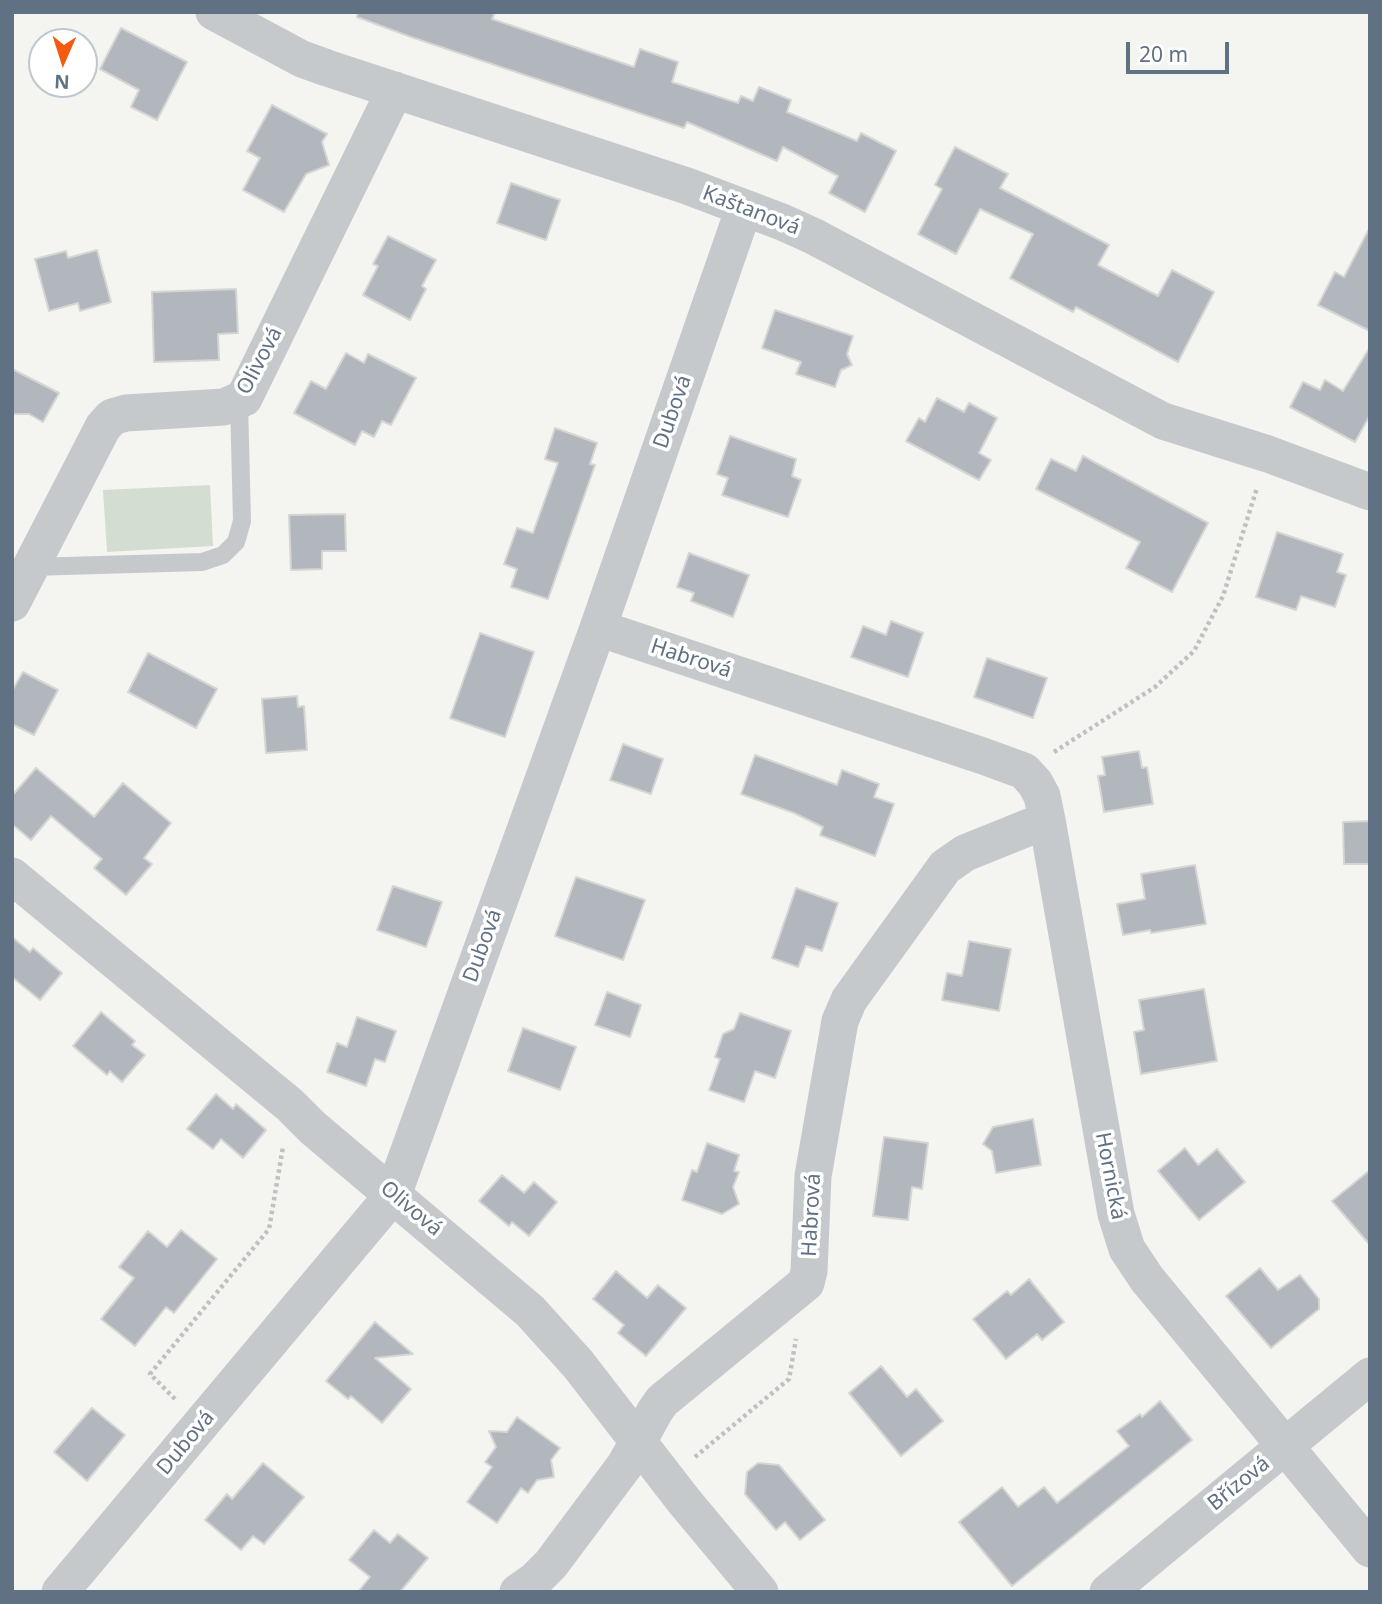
<!DOCTYPE html>
<html>
<head>
<meta charset="utf-8">
<style>
	body { margin:0 }
	#map { position:relative; width:1382px; height:1604px; overflow:hidden; background:#f4f5f0; font-family:"Noto Sans",sans-serif }
	canvas { display:block }
	.frame { position:absolute; inset:0; border:14px solid #607184; pointer-events:none }
	.north { position:absolute; left:28px; top:28px; width:70px; height:70px; box-sizing:border-box; background:#fff; border:2px solid #bfc6ce; border-radius:50%; rotate:183deg; font-size:19px; font-weight:700; line-height:28px; text-align:center; color:#607184 }
	.north::after { content:''; display:block; margin:auto; width:24px; height:32px; background:#f45a10; clip-path:polygon(50% 0,100% 100%,50% 72%,0 100%) }
	.scale { position:absolute; left:1126px; top:42px; width:103px; height:32px; box-sizing:border-box; border:4px solid #607184; border-top:0; padding-left:9px; font-size:21px; line-height:24px; white-space:nowrap; color:#607184; -webkit-text-stroke:5px #fff; paint-order:stroke }
</style>
</head>
<body>
<div id="map">
<canvas width="1382" height="1604"></canvas>
<div class="frame"></div>
<div class="north">N</div>
<div class="scale">20 m</div>
</div>
<script>
const ctx = document.querySelector('canvas').getContext('2d');
ctx.lineJoin = 'round';
function paint(path, color) {
  ctx.fillStyle = color;
  ctx.fill(path, 'evenodd');
}
function shape(rows) {
  const path = new Path2D();
  for (const r of rows) {
    path.moveTo(r[0], r[1]);
    for (let i = 2; i < r.length; i += 2) path.lineTo(r[i], r[i + 1]);
  }
  return path;
}
function trace(path, color, width, dash) {
  ctx.strokeStyle = color;
  ctx.lineWidth = width;
  ctx.lineCap = dash ? 'butt' : 'round';
  ctx.setLineDash(dash || []);
  ctx.stroke(path);
}
function drawText(font, color, halo, rows, align = 'center') {
  ctx.font = font + ' "Noto Sans",sans-serif';
  ctx.lineWidth = 7;
  ctx.setLineDash([]);
  ctx.textBaseline = 'middle';
  ctx.strokeStyle = halo;
  ctx.fillStyle = color;
  for (const [text, x, y, turn = 0] of rows) {
    ctx.save();
    ctx.translate(x, y);
    ctx.rotate((+turn || 0) * Math.PI / 180);
    ctx.textAlign = isNaN(turn) ? turn : align;
    if (halo) ctx.strokeText(text, 0, 0);
    ctx.fillText(text, 0, 0);
    ctx.restore();
  }
}
const green = shape([
	[210,485,213,546,107,552,103,490]
]);
const building = shape([
	[358,12,495,12,492,19,634,67,640,49,678,62,672,82,738,103,741,96,753,101,759,87,791,100,787,112,857,141,861,133,896,151,865,212,829,193,838,176,783,147,777,161,687,122,684,128,411,37,357,17,358,12],
	[121,28,187,62,157,120,131,107,139,90,100,69,121,28],
	[272,105,327,134,322,142,329,165,306,174,284,212,243,190,260,158,247,151,272,105],
	[955,147,1008,174,1000,188,1109,245,1098,265,1158,296,1172,270,1214,292,1178,362,1076,307,1073,312,1010,278,1033,234,980,209,956,254,918,234,942,189,935,185,955,147],
	[511,183,560,200,546,240,497,223,511,183],
	[1370,227,1370,331,1318,305,1335,272,1344,277,1370,227],
	[388,236,436,260,422,286,426,289,410,320,363,295,378,266,373,264,388,236],
	[97,250,111,302,80,311,78,303,49,311,35,259,66,251,68,258,97,250],
	[236,289,238,333,218,334,219,360,154,362,152,292,236,289],
	[775,310,853,336,847,354,852,365,841,370,835,387,796,374,801,362,762,348,775,310],
	[1370,347,1370,415,1355,442,1290,407,1303,382,1320,390,1325,380,1343,391,1370,347],
	[346,353,364,363,368,354,416,378,391,425,382,421,374,437,362,431,355,445,294,413,311,381,326,389,346,353],
	[12,369,59,393,43,422,29,414,12,414,12,369],
	[937,398,964,412,969,403,997,418,979,453,991,460,979,480,906,441,919,418,925,422,937,398],
	[555,428,597,443,590,464,595,465,548,599,511,587,517,569,504,564,517,528,533,533,558,463,545,459,555,428],
	[730,436,796,459,792,476,801,480,788,517,722,495,728,478,717,474,730,436],
	[1083,456,1208,523,1172,592,1126,568,1140,542,1036,489,1051,459,1076,471,1083,456],
	[345,514,346,551,322,551,322,569,291,570,289,515,345,514],
	[1277,532,1343,554,1337,572,1346,575,1335,607,1301,596,1296,610,1256,597,1277,532],
	[689,553,749,575,733,617,691,601,694,593,677,587,689,553],
	[891,621,923,633,908,677,851,657,863,626,886,635,891,621],
	[480,633,534,652,505,737,450,718,480,633],
	[148,653,217,689,196,728,128,692,148,653],
	[987,658,1047,678,1033,718,974,697,987,658],
	[23,672,58,690,34,735,12,724,12,691,23,672],
	[297,696,298,707,304,706,307,750,266,753,262,699,297,696],
	[623,744,663,759,651,794,610,780,623,744],
	[1139,751,1142,768,1147,767,1153,804,1104,812,1098,776,1105,775,1102,757,1139,751],
	[755,755,837,785,842,770,879,784,874,797,894,804,875,856,820,835,823,827,794,813,741,794,755,755],
	[36,768,94,817,123,783,171,823,144,858,152,864,126,895,94,868,102,859,51,816,31,840,12,824,12,796,36,768],
	[1370,821,1370,864,1344,864,1343,822,1370,821],
	[1195,865,1206,924,1151,933,1150,930,1123,935,1117,904,1145,899,1141,874,1195,865],
	[576,877,645,900,623,960,555,936,576,877],
	[393,886,442,902,426,947,377,930,393,886],
	[796,888,838,903,822,951,806,946,798,967,772,958,796,888],
	[12,937,30,952,33,948,62,973,40,1000,12,977,12,937],
	[969,941,1011,949,999,1011,942,1000,947,973,962,976,969,941],
	[1204,989,1217,1061,1141,1074,1134,1032,1144,1030,1139,1000,1204,989],
	[607,992,641,1005,630,1037,595,1025,607,992],
	[101,1012,135,1041,132,1045,145,1055,122,1082,110,1071,107,1075,73,1046,101,1012],
	[740,1013,791,1031,775,1078,755,1071,744,1102,709,1090,720,1059,715,1057,723,1034,734,1029,740,1013],
	[357,1017,396,1031,385,1062,375,1059,366,1086,327,1072,337,1043,347,1047,357,1017],
	[523,1028,576,1047,560,1090,508,1071,523,1028],
	[216,1094,233,1109,236,1104,266,1130,243,1158,221,1139,213,1149,187,1129,216,1094],
	[1033,1119,1041,1165,996,1173,992,1151,983,1144,993,1127,1033,1119],
	[884,1137,928,1143,922,1189,912,1187,908,1220,873,1216,884,1137],
	[707,1143,739,1155,734,1171,739,1172,733,1187,739,1204,722,1214,682,1200,692,1170,697,1172,707,1143],
	[1185,1148,1198,1165,1217,1149,1245,1182,1199,1220,1158,1171,1185,1148],
	[1370,1170,1370,1245,1332,1201,1370,1170],
	[502,1175,524,1193,534,1182,557,1202,529,1236,512,1222,509,1226,479,1201,502,1175],
	[181,1230,217,1259,174,1313,166,1307,135,1346,101,1319,134,1278,119,1267,148,1231,167,1247,181,1230],
	[1260,1268,1278,1290,1300,1275,1319,1299,1319,1309,1271,1348,1226,1296,1260,1268],
	[616,1271,647,1298,658,1285,686,1308,646,1356,618,1333,624,1325,593,1299,616,1271],
	[1029,1279,1064,1322,1042,1340,1037,1334,1006,1359,973,1319,1007,1291,1011,1295,1029,1279],
	[375,1322,413,1354,375,1358,411,1389,382,1423,351,1396,348,1399,326,1381,375,1322],
	[881,1366,907,1397,916,1389,943,1421,901,1456,849,1393,881,1366],
	[1160,1401,1192,1440,1012,1586,959,1522,1002,1487,1018,1507,1044,1487,1057,1503,1129,1446,1117,1431,1140,1414,1142,1417,1160,1401],
	[92,1408,125,1435,87,1481,54,1452,92,1408],
	[517,1417,560,1448,551,1460,554,1477,537,1480,528,1493,521,1488,497,1523,467,1502,492,1467,485,1462,496,1447,489,1431,507,1432,517,1417],
	[263,1463,304,1497,264,1544,253,1536,241,1550,205,1520,227,1494,232,1499,263,1463],
	[758,1463,779,1465,825,1520,800,1540,785,1522,776,1530,745,1494,747,1472,758,1463],
	[374,1530,390,1543,398,1534,428,1558,400,1592,358,1592,370,1577,349,1560,374,1530]
]);
const path = shape([
	[1054,752,1155,687,1194,651,1223,596,1257,488],
	[175,1399,150,1374,269,1229,283,1147],
	[695,1457,789,1379,796,1339]
]);
const lane = shape([
	[31,567,202,562,223,555,236,542,242,521,239,402]
]);
const street = shape([
	[214,12,302,59,327,68,687,186,782,222,813,236,1163,421,1268,454,1370,492],
	[12,603,103,427,112,417,126,413,224,407,244,398,395,90],
	[598,628,983,756,1024,771,1035,783,1042,796,1047,820,1116,1214,1127,1249,1147,1279,1370,1549],
	[12,876,290,1105,313,1128,530,1311,578,1364,684,1501,760,1592],
	[60,1592,393,1195,598,628,744,208],
	[518,1592,535,1580,551,1564,625,1465,655,1411,662,1401,806,1283,809,1271,813,1176,840,1021,849,1000,945,867,965,853,1047,820],
	[1108,1592,1370,1376]
]);
const streetNames = [
	["Kaštanová",751,211,21],
	["Olivová",260,361,-62],
	["Dubová",673,412,-71],
	["Habrová",691,659,18],
	["Dubová",483,946,-70],
	["Hornická",1110,1176,79],
	["Olivová",411,1209,40],
	["Habrová",812,1215,-87],
	["Dubová",186,1443,-50],
	["Břízová",1239,1484,-39]
];
paint(green, '#d4ddd1');
paint(building, '#b1b7bd');
trace(building, '#d5d6d3', 2);
trace(path, '#bec0c2', 4.5, [3.5, 3.5]);
trace(lane, '#c6c9cc', 18);
trace(street, '#c6c9cc', 37);
drawText('21px', '#607184', '#fff', streetNames);
</script>
</body>
</html>
